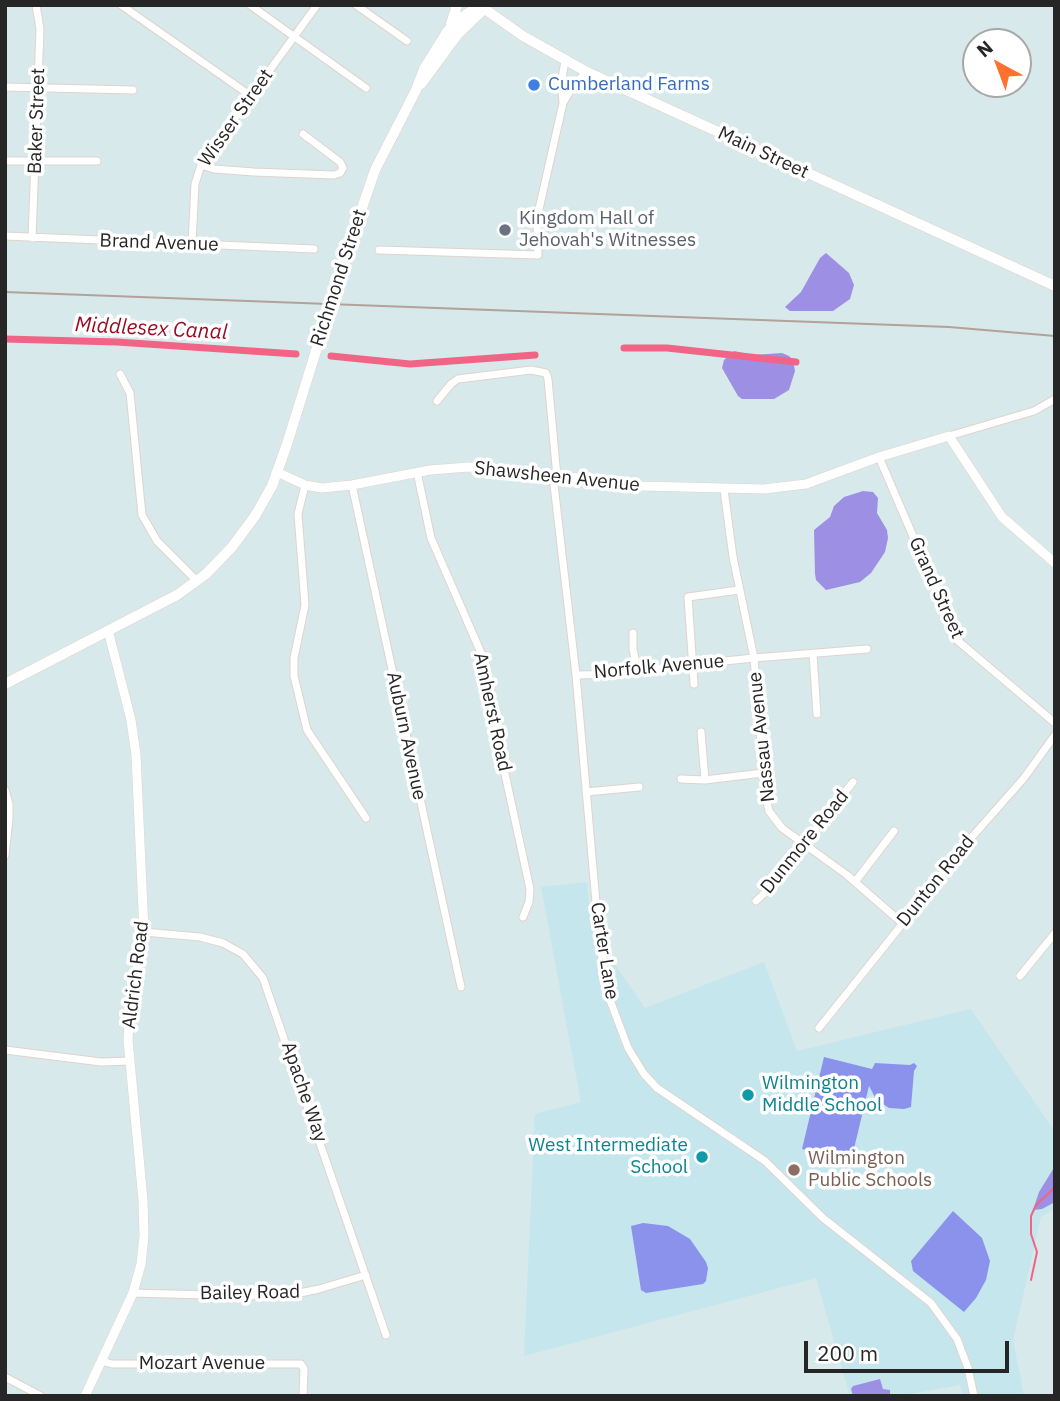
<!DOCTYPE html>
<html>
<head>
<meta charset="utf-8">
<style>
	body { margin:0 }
	#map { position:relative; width:1060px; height:1401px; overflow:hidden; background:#d7e9ea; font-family:"IBM Plex Sans",sans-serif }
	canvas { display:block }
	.frame { position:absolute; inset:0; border:7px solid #262626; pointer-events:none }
	.north { position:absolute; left:962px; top:28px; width:70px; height:70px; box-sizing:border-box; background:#fff; border:2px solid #a8a8a8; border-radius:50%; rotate:319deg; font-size:19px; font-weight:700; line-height:28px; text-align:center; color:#262626 }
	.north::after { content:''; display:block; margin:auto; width:24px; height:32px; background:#ff712f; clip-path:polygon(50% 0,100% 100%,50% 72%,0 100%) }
	.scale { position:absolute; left:804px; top:1341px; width:205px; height:32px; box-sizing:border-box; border:4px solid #262626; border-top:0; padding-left:9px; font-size:21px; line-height:24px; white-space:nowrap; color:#262626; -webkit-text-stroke:5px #fff; paint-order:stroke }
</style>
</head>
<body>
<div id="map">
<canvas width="1060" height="1401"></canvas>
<div class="frame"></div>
<div class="north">N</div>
<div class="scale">200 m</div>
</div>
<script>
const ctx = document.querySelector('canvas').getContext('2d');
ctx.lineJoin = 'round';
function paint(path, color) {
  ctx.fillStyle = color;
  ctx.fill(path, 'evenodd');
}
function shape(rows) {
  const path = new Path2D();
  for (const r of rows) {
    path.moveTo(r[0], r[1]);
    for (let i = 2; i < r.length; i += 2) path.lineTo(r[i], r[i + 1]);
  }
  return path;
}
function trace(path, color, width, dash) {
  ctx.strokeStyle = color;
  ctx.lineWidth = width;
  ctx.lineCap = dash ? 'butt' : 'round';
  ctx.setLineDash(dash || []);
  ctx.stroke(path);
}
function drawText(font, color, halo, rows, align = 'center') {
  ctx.font = font + ' "IBM Plex Sans",sans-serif';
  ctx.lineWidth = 7;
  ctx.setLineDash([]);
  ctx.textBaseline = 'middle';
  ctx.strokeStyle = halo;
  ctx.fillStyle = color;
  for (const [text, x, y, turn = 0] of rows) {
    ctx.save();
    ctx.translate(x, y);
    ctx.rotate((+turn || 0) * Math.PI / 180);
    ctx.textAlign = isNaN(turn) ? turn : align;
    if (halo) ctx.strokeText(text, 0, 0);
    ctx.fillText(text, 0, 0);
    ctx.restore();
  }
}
const education = shape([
	[587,882,590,913,602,913,606,952,645,1008,764,962,797,1051,971,1009,1055,1132,1055,1209,1041,1217,1013,1340,1024,1396,963,1396,960,1385,904,1395,903,1393,888,1396,850,1396,816,1278,524,1356,535,1114,581,1102,541,887]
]);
const green = shape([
	[826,253,849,273,854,285,850,299,833,311,790,311,785,307,801,292,820,258],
	[734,351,753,355,782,353,789,356,793,360,795,371,789,390,774,399,742,399,738,396,722,368,724,360],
	[863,491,873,492,878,498,877,513,887,530,888,538,885,552,871,573,860,582,826,590,816,580,815,574,814,530,830,517,834,506,844,497],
	[1055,1166,1055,1202,1042,1209,1033,1210,1039,1192],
	[880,1379,883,1389,890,1390,890,1394,853,1396,851,1389,853,1386]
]);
const pitch = shape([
	[824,1057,872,1069,875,1063,910,1065,914,1063,917,1066,914,1071,911,1107,904,1109,889,1108,876,1099,869,1086,851,1161,802,1149],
	[953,1211,982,1238,990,1261,986,1280,976,1298,964,1312,913,1271,911,1261],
	[643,1223,668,1226,690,1239,706,1262,708,1268,706,1281,703,1284,646,1293,641,1290,631,1226]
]);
const stream = shape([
	[1031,1280,1037,1252,1031,1234,1031,1216,1036,1205,1053,1189,1055,1183]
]);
const canal = shape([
	[5,339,117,342,296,354],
	[624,348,667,348,796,362],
	[331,356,410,364,535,355]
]);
const minor = shape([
	[121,5,251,96],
	[250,5,366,88],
	[356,5,407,41],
	[5,87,133,90],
	[563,102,561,83,565,61],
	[5,161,97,161],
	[201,165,214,169,254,172,334,175,340,173,343,168,340,162,303,134],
	[5,236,314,249],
	[32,238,40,29,36,5],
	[192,244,195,184,201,165,317,5],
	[379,250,538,255,537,218,563,103,574,84,587,72],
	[120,374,130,393,142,515,157,541,197,581],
	[437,401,451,384,458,379,531,370,546,373,548,379,557,477],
	[949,436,1034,411,1055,399],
	[879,457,958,641,1055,723],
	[417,472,431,538,485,662,505,774,530,889,529,902,523,917],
	[553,476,576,675,600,948,610,1000,628,1048,644,1074,657,1088,765,1161,823,1218,931,1303,957,1339,968,1368,974,1396],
	[305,485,298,514,305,605,294,658,294,676,307,730,366,818],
	[352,485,461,987],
	[724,490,733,557,754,658,765,794,769,811,782,828,847,875,902,923],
	[633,633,633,649,638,673],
	[813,654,817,714],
	[576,675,631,674,666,667,754,658,867,649],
	[694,684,688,597,739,590],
	[701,732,705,780],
	[681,779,705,780,763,773],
	[5,790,9,804,9,819,5,855],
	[586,792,639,787],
	[855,882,894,831],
	[756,901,768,890,853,782],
	[144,932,200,937,223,943,243,954,263,978,386,1335],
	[1020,976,1055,933],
	[819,1028,972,837,1024,778,1055,735],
	[5,1050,101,1062,130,1061],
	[133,1293,244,1296,295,1294,319,1289,366,1275],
	[102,1361,112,1364,301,1364,304,1369,303,1396],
	[5,1377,41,1396]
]);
const tertiary = shape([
	[277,472,305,485,322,488,352,485,430,470,468,467,505,469,642,486,764,489,806,484,879,457,949,436,1002,517,1055,563],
	[85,1396,133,1293,141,1264,144,1236,143,1200,128,1040,130,1006,144,932,136,755,131,720,108,630]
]);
const secondary = shape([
	[479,5,523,36,587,72,1055,286],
	[451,24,457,5],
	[421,84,457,35,483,10],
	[333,293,375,170,416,90,424,69,447,32,458,20,473,10,484,9],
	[5,684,177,595,206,574,232,547,255,516,272,486,287,444,325,322]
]);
const rail = shape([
	[5,292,949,327,1055,336]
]);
const secondaryBridge = shape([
	[325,322,333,293]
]);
const markers = [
	[534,85,7,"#3f7fe0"],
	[505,230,7,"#6b7280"],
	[748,1095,7,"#0f9aa8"],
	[702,1157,7,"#0f9aa8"],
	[794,1170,7,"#8d6e63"]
];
const shopNames = [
	["Cumberland Farms",548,85]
];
const streetNames = [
	["Wisser Street",236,118,-55],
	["Baker Street",37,121,-88],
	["Main Street",763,153,25],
	["Brand Avenue",159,243,2],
	["Richmond Street",339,278,-72],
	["Shawsheen Avenue",557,477,6],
	["Grand Street",936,588,66],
	["Norfolk Avenue",659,667,-5],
	["Amherst Road",492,712,78],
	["Auburn Avenue",406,736,78],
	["Nassau Avenue",762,737,-96],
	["Dunmore Road",805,842,-51],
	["Dunton Road",936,881,-51],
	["Carter Lane",604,951,81],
	["Aldrich Road",136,975,-83],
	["Apache Way",304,1092,71],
	["Bailey Road",250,1293,-1],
	["Mozart Avenue",202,1364]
];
const worshipNames = [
	["Kingdom Hall of",519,219],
	["Jehovah's Witnesses",519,241]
];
const cultureNames = [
	["Wilmington",762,1084],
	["Middle School",762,1106],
	["West Intermediate",688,1146,"right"],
	["School",688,1168,"right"]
];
const educationNames = [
	["Wilmington",808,1159],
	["Public Schools",808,1181]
];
const waterNames = [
	["Middlesex Canal",151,329,3]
];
paint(education, '#c5e6ed');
paint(green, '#9d90e4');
paint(pitch, '#8b92ec');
trace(stream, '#f26485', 2);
trace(canal, '#f26485', 7);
trace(minor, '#e1d3cc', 9);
trace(tertiary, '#e1d3cc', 10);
trace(secondary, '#e1d3cc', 11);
trace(minor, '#fff', 7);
trace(tertiary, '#fff', 9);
trace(secondary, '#fff', 10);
trace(rail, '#b2a29a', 2);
trace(secondaryBridge, '#e1d3cc', 11, []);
trace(secondaryBridge, '#fff', 10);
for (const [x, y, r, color] of markers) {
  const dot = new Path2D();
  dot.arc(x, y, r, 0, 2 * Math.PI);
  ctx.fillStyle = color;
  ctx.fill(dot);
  trace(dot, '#fff', 2.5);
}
drawText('19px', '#366cbe', '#fff', shopNames, 'left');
drawText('19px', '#262626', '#fff', streetNames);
drawText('19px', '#5b616d', '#fff', worshipNames, 'left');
drawText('19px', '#0d838f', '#fff', cultureNames, 'left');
drawText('19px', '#785e54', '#fff', educationNames, 'left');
drawText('italic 21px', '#99081e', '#fff', waterNames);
</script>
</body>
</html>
